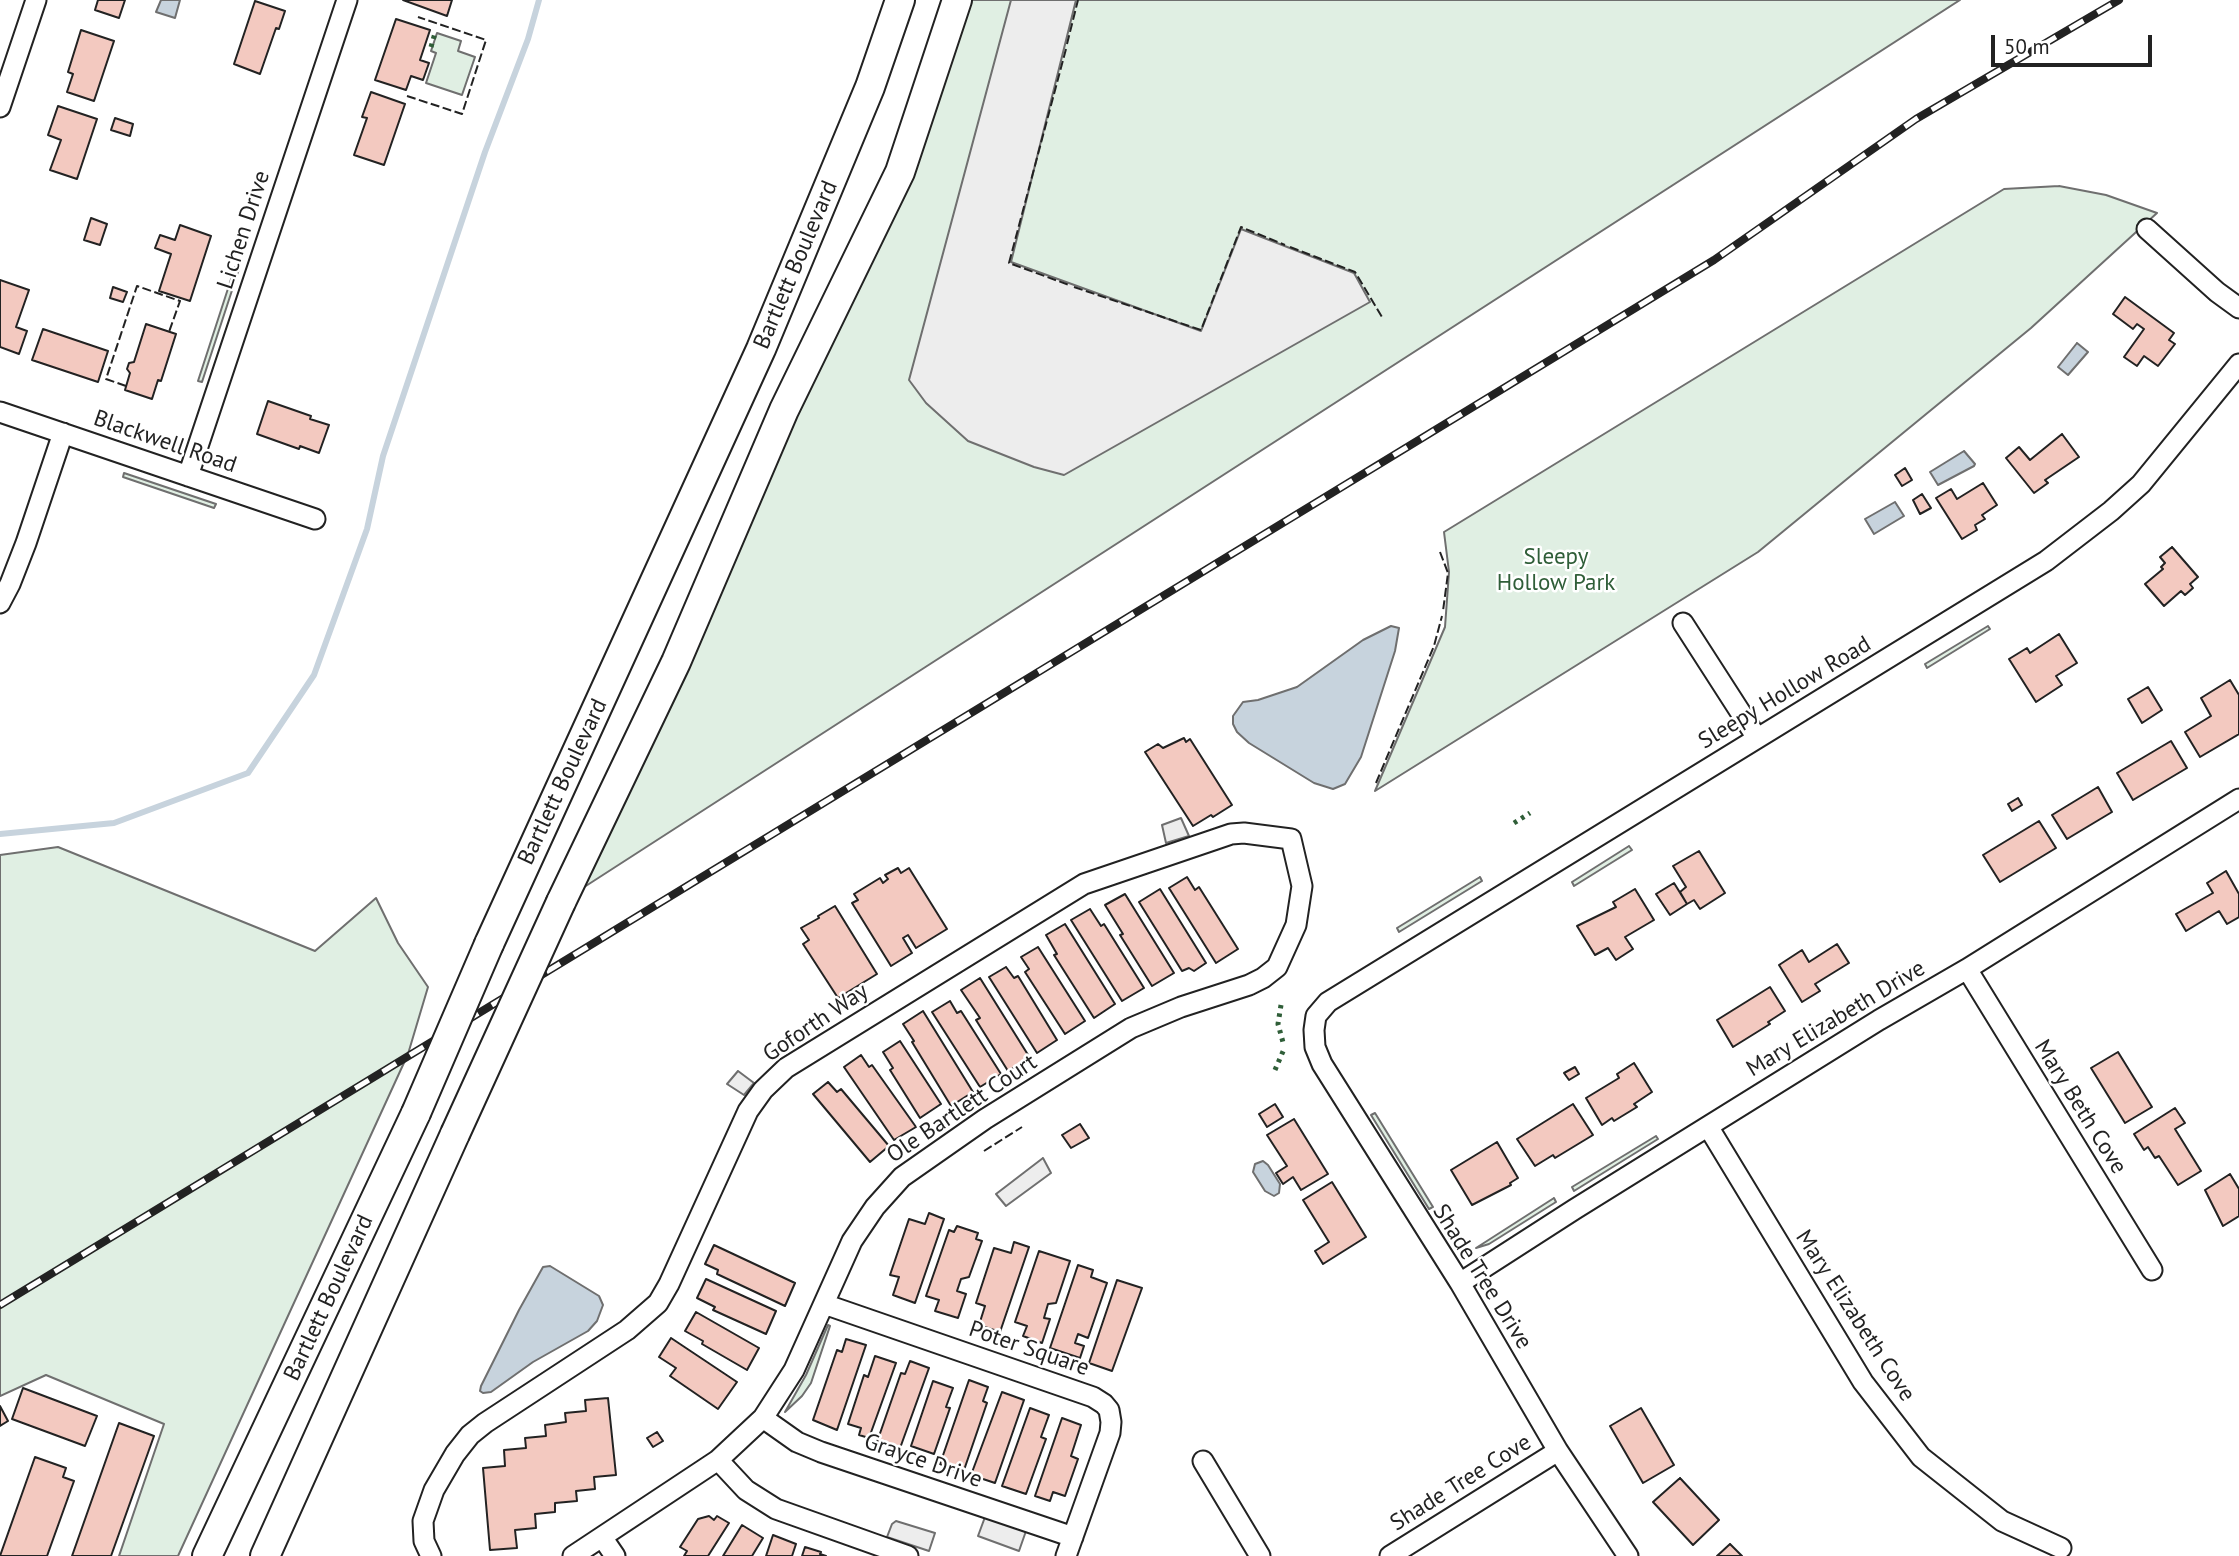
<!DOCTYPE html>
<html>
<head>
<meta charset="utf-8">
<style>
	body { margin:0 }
	#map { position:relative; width:2239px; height:1556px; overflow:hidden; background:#fff; font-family:"PT Sans",sans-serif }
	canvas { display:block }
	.scale { position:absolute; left:1991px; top:35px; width:161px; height:32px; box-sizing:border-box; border:4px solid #222; border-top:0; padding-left:9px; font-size:21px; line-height:24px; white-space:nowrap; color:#222; -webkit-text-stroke:5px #fff; paint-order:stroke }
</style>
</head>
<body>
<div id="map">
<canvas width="2239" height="1556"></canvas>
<div class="scale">50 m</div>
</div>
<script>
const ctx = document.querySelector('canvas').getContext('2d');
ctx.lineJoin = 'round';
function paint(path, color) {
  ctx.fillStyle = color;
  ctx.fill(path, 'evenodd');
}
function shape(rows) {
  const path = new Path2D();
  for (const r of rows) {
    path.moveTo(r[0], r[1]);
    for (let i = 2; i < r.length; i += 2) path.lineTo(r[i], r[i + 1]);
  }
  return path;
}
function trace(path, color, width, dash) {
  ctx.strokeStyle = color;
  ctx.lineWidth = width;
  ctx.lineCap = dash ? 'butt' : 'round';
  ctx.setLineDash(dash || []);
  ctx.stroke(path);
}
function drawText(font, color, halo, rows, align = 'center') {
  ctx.font = font + ' "PT Sans",sans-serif';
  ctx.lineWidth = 5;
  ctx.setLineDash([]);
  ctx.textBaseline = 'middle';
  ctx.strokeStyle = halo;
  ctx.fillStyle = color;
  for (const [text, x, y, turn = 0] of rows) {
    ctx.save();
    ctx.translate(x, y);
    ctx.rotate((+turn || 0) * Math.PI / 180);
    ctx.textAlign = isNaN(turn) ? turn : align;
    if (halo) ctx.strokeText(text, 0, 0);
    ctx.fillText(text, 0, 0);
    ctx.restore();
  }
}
const green = shape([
	[957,0,1960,0,561,902,900,172,957,0],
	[437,33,461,41,458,51,475,57,462,95,426,83,436,53,431,51,437,33],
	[2059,186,2106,195,2157,213,2031,328,1758,552,1375,791,1445,627,1449,572,1444,532,2004,189,2059,186],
	[235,267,239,269,202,382,198,381,235,267],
	[124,473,216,504,214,508,123,477,124,473],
	[1988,626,1990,629,1927,668,1925,664,1988,626],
	[1629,846,1632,850,1574,886,1572,882,1629,846],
	[58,847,315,951,376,898,398,943,428,987,408,1054,178,1556,119,1556,164,1424,46,1375,0,1396,0,855,58,847],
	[1480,877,1482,881,1399,932,1397,928,1480,877],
	[1375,1113,1433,1207,1429,1209,1371,1115,1375,1113],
	[1656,1136,1658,1139,1574,1191,1572,1187,1656,1136],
	[1554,1198,1556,1202,1489,1244,1476,1248,1554,1198],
	[828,1325,830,1326,811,1383,802,1396,785,1412,806,1375,828,1325]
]);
const parking = shape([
	[1011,0,1076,0,1011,262,1201,331,1241,229,1354,273,1370,302,1064,475,1034,467,968,441,926,403,909,380,1011,0],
	[1181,818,1189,836,1166,843,1162,825,1181,818],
	[738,1071,754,1083,744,1095,727,1084,738,1071],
	[1043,1158,1051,1173,1006,1206,996,1194,1043,1158],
	[985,1517,1026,1531,1019,1551,978,1536,985,1517],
	[896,1521,935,1533,929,1551,887,1537,892,1524,896,1521]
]);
const water = shape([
	[161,0,180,0,175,18,156,12,161,0],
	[2077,343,2088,352,2068,375,2058,367,2077,343],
	[1964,451,1975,464,1974,466,1938,485,1930,472,1964,451],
	[1895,502,1904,516,1874,534,1865,519,1895,502],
	[1391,626,1399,628,1395,651,1361,757,1345,784,1333,789,1314,783,1249,743,1237,732,1233,724,1233,716,1243,702,1258,700,1297,687,1363,640,1391,626],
	[1263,1161,1268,1165,1280,1184,1279,1193,1274,1196,1265,1191,1253,1172,1255,1164,1263,1161],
	[550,1266,599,1296,603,1305,597,1321,588,1331,533,1362,491,1392,483,1393,480,1391,481,1386,519,1310,543,1267,550,1266]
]);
const stream = shape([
	[0,834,114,823,248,773,314,675,367,529,383,456,485,152,528,39,539,0]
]);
const building = shape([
	[98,0,125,0,119,18,95,10,98,0],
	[403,0,452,0,447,16,403,0],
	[255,1,285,11,279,29,276,28,260,74,234,64,255,1],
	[396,19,430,30,420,60,429,63,423,80,411,76,406,90,375,80,396,19],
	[81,30,114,41,94,101,67,92,73,74,68,72,81,30],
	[371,92,405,104,384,165,354,155,367,118,362,117,371,92],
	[58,106,97,119,77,179,50,170,61,140,48,135,58,106],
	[115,118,133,124,130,136,111,130,115,118],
	[91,218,107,224,100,245,84,240,91,218],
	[180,225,211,236,190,301,159,291,171,254,155,248,160,235,175,240,180,225],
	[0,280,29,290,16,327,27,331,19,354,0,347,0,280],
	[113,287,127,292,123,302,110,298,113,287],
	[2125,297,2174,333,2169,340,2175,344,2158,366,2144,356,2137,366,2124,357,2144,329,2137,324,2133,329,2113,314,2125,297],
	[146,324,176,334,161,381,158,380,152,399,125,390,130,373,127,369,129,363,134,362,146,324],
	[43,329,108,351,98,382,32,360,43,329],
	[268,401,311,416,310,419,329,425,319,453,300,446,299,449,257,434,268,401],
	[2062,434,2079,457,2045,480,2048,483,2034,493,2006,458,2019,447,2030,460,2062,434],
	[1905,468,1912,480,1902,486,1895,475,1905,468],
	[1983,483,1997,505,1982,515,1985,519,1975,525,1977,530,1962,539,1936,498,1951,489,1957,499,1983,483],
	[1922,494,1931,508,1920,514,1913,500,1922,494],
	[2172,547,2198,577,2190,584,2193,588,2185,595,2181,591,2164,606,2145,584,2163,569,2161,567,2165,563,2160,557,2172,547],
	[2059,634,2077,663,2056,676,2062,685,2036,702,2009,659,2027,648,2030,653,2059,634],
	[2230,680,2239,695,2239,734,2200,757,2185,732,2211,716,2201,698,2230,680],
	[2148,687,2162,710,2142,723,2128,699,2148,687],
	[1184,738,1186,742,1190,739,1232,805,1213,817,1211,815,1193,826,1145,752,1158,744,1163,748,1184,738],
	[2171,741,2187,768,2133,800,2117,773,2171,741],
	[2098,787,2112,812,2067,839,2052,815,2098,787],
	[2018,798,2022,805,2012,811,2008,804,2018,798],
	[2039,821,2056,848,2000,882,1983,855,2039,821],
	[1699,851,1725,893,1700,909,1694,900,1687,904,1680,892,1686,887,1673,866,1699,851],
	[898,868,901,873,909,868,947,929,916,948,908,935,903,938,912,953,891,966,852,903,858,900,854,894,880,878,883,883,888,879,885,875,898,868],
	[2226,871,2239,894,2239,917,2227,924,2219,911,2186,931,2176,914,2213,893,2207,883,2226,871],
	[1187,877,1195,890,1199,887,1238,949,1216,963,1169,888,1187,877],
	[1674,883,1687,904,1670,915,1656,894,1674,883],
	[1160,889,1206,963,1194,971,1189,968,1182,971,1139,902,1160,889],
	[1635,889,1654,920,1625,937,1633,949,1616,960,1608,948,1595,955,1577,926,1616,907,1613,902,1635,889],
	[1125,894,1174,973,1152,986,1120,935,1123,934,1105,905,1125,894],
	[835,906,877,974,838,998,803,944,809,940,801,928,819,918,818,916,835,906],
	[1090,909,1101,926,1104,924,1144,988,1122,1001,1071,920,1090,909],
	[1065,924,1115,1004,1094,1018,1054,955,1057,954,1046,935,1065,924],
	[1837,944,1849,963,1815,984,1820,991,1802,1002,1779,965,1802,950,1809,962,1837,944],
	[1038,947,1085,1021,1065,1034,1025,972,1029,969,1021,957,1038,947],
	[1006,967,1014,978,1018,976,1057,1040,1037,1053,989,977,1006,967],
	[980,978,1030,1058,1008,1071,976,1020,980,1018,961,990,980,978],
	[1770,987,1785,1011,1768,1022,1770,1024,1733,1047,1717,1020,1770,987],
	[950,1001,957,1013,961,1011,1001,1074,980,1087,932,1012,950,1001],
	[923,1011,973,1092,951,1106,912,1042,914,1041,903,1024,923,1011],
	[900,1041,941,1104,920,1118,890,1070,893,1068,883,1052,900,1041],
	[2118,1052,2152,1107,2125,1123,2091,1068,2118,1052],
	[861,1055,869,1067,872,1065,916,1127,894,1140,844,1067,861,1055],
	[1634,1063,1652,1092,1634,1104,1637,1107,1614,1121,1612,1118,1602,1125,1586,1098,1619,1078,1617,1074,1634,1063],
	[1575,1067,1579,1074,1569,1080,1564,1073,1575,1067],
	[828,1082,837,1092,841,1089,889,1146,870,1162,813,1094,828,1082],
	[1275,1104,1283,1117,1267,1127,1259,1114,1275,1104],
	[1573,1104,1593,1135,1555,1158,1553,1155,1535,1166,1517,1139,1573,1104],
	[2175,1108,2185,1123,2175,1129,2201,1171,2178,1185,2159,1156,2155,1158,2148,1147,2144,1150,2134,1134,2175,1108],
	[1294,1119,1328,1174,1301,1190,1293,1177,1283,1184,1276,1173,1287,1166,1267,1135,1294,1119],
	[1080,1124,1089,1138,1071,1148,1062,1135,1080,1124],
	[1497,1142,1518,1178,1510,1183,1511,1185,1472,1205,1451,1170,1497,1142],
	[2230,1174,2239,1189,2239,1216,2223,1226,2205,1190,2230,1174],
	[1332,1182,1366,1237,1323,1264,1315,1251,1329,1242,1303,1200,1332,1182],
	[929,1213,944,1219,915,1303,893,1295,899,1277,890,1275,909,1219,925,1224,929,1213],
	[957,1226,978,1233,976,1239,982,1241,969,1277,961,1279,957,1291,966,1294,958,1318,935,1311,939,1300,926,1296,949,1230,954,1232,957,1226],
	[1014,1242,1029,1247,1000,1332,979,1325,985,1306,976,1303,994,1248,1011,1253,1014,1242],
	[714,1245,795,1283,785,1306,717,1274,718,1270,705,1264,714,1245],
	[1039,1251,1070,1261,1056,1303,1048,1304,1044,1318,1050,1319,1042,1343,1023,1336,1027,1326,1015,1322,1039,1251],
	[1078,1265,1093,1270,1091,1277,1107,1283,1088,1338,1078,1334,1075,1343,1084,1346,1080,1358,1050,1348,1078,1265],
	[706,1279,776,1311,766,1334,713,1310,715,1307,697,1298,706,1279],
	[1117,1280,1142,1288,1112,1371,1089,1363,1117,1280],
	[696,1312,759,1348,747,1370,702,1344,703,1341,685,1331,696,1312],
	[671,1338,737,1382,718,1409,670,1376,676,1368,659,1357,671,1338],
	[846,1339,866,1345,837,1430,813,1420,837,1350,842,1352,846,1339],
	[875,1356,896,1363,869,1438,859,1435,861,1428,848,1424,864,1375,868,1377,875,1356],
	[910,1361,929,1368,899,1451,877,1442,901,1373,905,1374,910,1361],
	[969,1380,988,1387,983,1401,987,1403,963,1473,940,1464,969,1380],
	[933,1381,953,1388,946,1407,950,1408,934,1454,911,1446,933,1381],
	[23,1388,97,1416,85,1446,12,1419,23,1388],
	[1002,1392,1024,1400,995,1483,971,1475,1002,1392],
	[608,1398,616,1475,594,1477,595,1489,576,1491,577,1501,555,1503,555,1512,535,1514,536,1528,515,1530,517,1548,490,1550,483,1468,505,1466,504,1450,526,1448,525,1438,546,1436,545,1425,566,1422,565,1413,586,1411,585,1400,608,1398],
	[0,1406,8,1421,0,1426,0,1406],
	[1030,1408,1049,1415,1041,1437,1046,1439,1026,1494,1002,1486,1030,1408],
	[1641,1408,1674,1465,1643,1483,1610,1426,1641,1408],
	[1062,1418,1081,1425,1071,1456,1078,1459,1065,1496,1053,1492,1050,1501,1035,1496,1062,1418],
	[119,1423,154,1436,111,1556,72,1556,119,1423],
	[657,1432,663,1441,653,1447,647,1438,657,1432],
	[35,1457,66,1468,63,1477,74,1481,47,1556,0,1556,35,1457],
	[1680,1478,1719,1520,1693,1545,1653,1502,1680,1478],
	[709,1516,714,1520,717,1516,729,1523,708,1556,684,1556,687,1551,680,1547,698,1519,709,1516],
	[742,1525,763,1538,752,1556,723,1556,742,1525],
	[773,1535,796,1544,792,1556,766,1556,773,1535],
	[1730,1544,1742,1556,1717,1556,1730,1544],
	[805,1547,821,1552,820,1554,826,1556,802,1556,805,1547]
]);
const minor = shape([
	[0,107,36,0],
	[2147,229,2217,292,2239,308],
	[0,412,315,519],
	[188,476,347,0],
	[0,603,10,584,26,543,63,433],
	[1683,623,1757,738],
	[1967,969,2152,1270],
	[1709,1128,1863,1382,1921,1457,2002,1521,2061,1548],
	[1460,1283,1575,1209,1879,1020,1967,969,2239,799],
	[824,1304,1093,1397,1104,1404,1109,1410,1111,1422,1110,1433,1066,1556],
	[763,1418,797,1442,821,1452,1073,1537],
	[718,1460,746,1490,776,1509,908,1556],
	[1203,1461,1260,1556],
	[602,1537,615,1556],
	[431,1556,424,1541,423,1521,434,1490,455,1454,470,1435,485,1423,627,1330,658,1303,669,1284,748,1111,763,1090,786,1068,1084,884,1231,834,1244,833,1291,839,1302,886,1296,925,1277,967,1263,978,1249,985,1181,1007,1131,1028,985,1119,902,1177,875,1207,852,1241,794,1370,763,1418,718,1460,573,1556],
	[1390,1556,1558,1451],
	[1628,1556,1558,1451,1460,1283,1322,1064,1315,1047,1314,1030,1316,1016,1328,1002,2046,561,2111,511,2141,484,2239,364]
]);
const secondary = shape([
	[561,902,676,662,784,410,900,172,957,0],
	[489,944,761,349,870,87,900,0],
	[207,1556,416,1113],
	[265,1556,455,1134]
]);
const rail = shape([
	[0,1305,1714,260,1916,119,2119,0]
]);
const secondaryBridge = shape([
	[416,1113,489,944],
	[455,1134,561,902]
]);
const hedge = shape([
	[431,47,435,33],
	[1514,823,1530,813],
	[1281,1005,1278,1024,1284,1046],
	[1275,1070,1284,1049]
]);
const fence = shape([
	[1067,44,1078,0],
	[1066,49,1009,263,1069,285],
	[407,96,462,114,486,40,418,17],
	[1290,247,1355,272,1382,317],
	[1074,287,1201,330,1241,227,1285,245],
	[126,386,106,379,137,286,180,301,169,332],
	[1440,552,1448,573,1443,611],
	[1376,783,1434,646,1442,616],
	[984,1151,1022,1127]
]);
const streetNames = [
	["Lichen Drive",244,230,-72],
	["Bartlett Boulevard",796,265,-67],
	["Blackwell Road",165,442,19],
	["Sleepy Hollow Road",1785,693,-31],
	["Bartlett Boulevard",563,782,-65],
	["Mary Elizabeth Drive",1836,1019,-31],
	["Goforth Way",816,1023,-34],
	["Mary Beth Cove",2080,1107,58],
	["Ole Bartlett Court",962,1109,-34],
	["Shade Tree Drive",1482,1277,58],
	["Bartlett Boulevard",329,1298,-65],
	["Mary Elizabeth Cove",1855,1316,57],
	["Poter Square",1029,1349,19],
	["Grayce Drive",923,1461,19],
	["Shade Tree Cove",1461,1483,-32]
];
const parkNames = [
	["Sleepy",1556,557],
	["Hollow Park",1556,583]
];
paint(green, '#e0efe3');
trace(green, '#6f6f6f', 2);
paint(parking, '#ededed');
trace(parking, '#6f6f6f', 2);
paint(water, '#c7d3dd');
trace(water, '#6f6f6f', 2);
trace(stream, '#c7d3dd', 6);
paint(building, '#f3c9c0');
trace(building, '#222', 2);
trace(minor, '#222', 23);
trace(secondary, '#222', 32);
trace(minor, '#fff', 19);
trace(secondary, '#fff', 28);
trace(rail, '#222', 8);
trace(rail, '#fff', 5, [16]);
trace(secondaryBridge, '#222', 32, []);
trace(secondaryBridge, '#fff', 28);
trace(hedge, '#2f5e38', 5, [3.5, 5]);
trace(fence, '#222', 2, [9, 3.5]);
drawText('23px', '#222', '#fff', streetNames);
drawText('23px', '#2f5e38', '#fff', parkNames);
</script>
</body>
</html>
